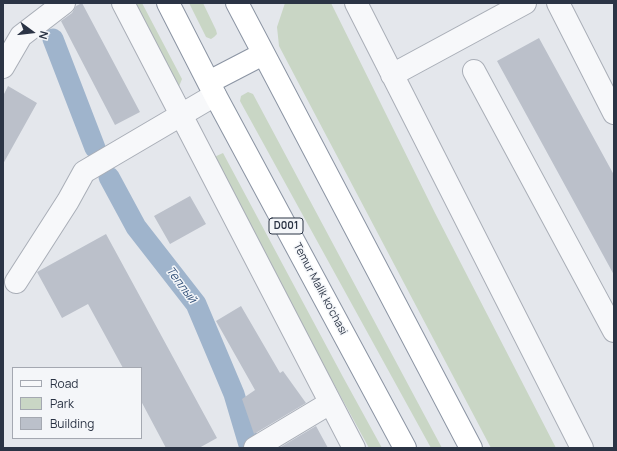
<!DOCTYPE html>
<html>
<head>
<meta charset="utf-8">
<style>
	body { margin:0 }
	#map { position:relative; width:617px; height:451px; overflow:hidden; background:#e4e7ec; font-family:Manrope,sans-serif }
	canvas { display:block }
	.frame { position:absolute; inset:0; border:4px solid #2b3445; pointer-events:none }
	.legend { position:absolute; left:12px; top:367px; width:130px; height:72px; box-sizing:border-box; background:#f4f6f9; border:1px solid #a4a8b1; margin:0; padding:5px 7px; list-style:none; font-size:12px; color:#2b3445 }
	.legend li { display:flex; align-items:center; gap:8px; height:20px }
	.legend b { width:20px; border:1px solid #a4a8b1 }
	.north { position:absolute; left:12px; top:12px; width:40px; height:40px; -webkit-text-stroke:3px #f4f6f9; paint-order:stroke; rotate:105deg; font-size:11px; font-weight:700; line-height:16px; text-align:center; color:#2b3445 }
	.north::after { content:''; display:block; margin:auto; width:14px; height:18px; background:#2b3445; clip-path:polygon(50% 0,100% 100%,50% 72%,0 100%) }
</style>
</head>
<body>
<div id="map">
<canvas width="617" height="451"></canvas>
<div class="frame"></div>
<ul class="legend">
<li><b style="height:5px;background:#f7f8fa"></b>Road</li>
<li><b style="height:11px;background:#c9d6c5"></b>Park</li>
<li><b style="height:11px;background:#bbc0ca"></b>Building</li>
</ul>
<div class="north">N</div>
</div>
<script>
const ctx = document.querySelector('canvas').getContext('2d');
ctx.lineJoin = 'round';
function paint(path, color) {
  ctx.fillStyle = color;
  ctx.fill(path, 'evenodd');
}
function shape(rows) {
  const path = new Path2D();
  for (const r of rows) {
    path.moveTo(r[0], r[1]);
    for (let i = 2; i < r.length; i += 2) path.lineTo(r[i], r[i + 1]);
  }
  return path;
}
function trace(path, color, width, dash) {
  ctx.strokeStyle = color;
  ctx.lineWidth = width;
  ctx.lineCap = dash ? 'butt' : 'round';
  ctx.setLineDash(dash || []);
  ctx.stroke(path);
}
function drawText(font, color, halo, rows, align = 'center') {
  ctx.font = font + ' Manrope,sans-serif';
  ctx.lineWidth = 3;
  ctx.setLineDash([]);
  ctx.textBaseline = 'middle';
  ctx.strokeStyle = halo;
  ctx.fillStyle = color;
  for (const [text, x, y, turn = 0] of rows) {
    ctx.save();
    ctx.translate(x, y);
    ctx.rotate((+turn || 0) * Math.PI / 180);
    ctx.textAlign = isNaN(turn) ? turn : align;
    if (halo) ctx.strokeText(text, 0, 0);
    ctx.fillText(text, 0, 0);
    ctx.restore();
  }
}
const green = shape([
	[135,3,142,3,182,79,178,89],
	[189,3,203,3,216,30,217,34,214,37,211,39,206,37],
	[285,3,331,3,435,213,556,448,491,448,279,46,277,27],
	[248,92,253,94,442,448,431,448,240,101,241,96],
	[223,153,343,377,382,448,369,448,290,304,212,158]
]);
const canal = shape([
	[53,39,95,148],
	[109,177,136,227,196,304,234,394,250,448]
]);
const building = shape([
	[82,3,140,112,115,125,61,21,72,13,76,6],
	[539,38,614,175,614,275,497,61],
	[8,86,37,103,3,164,3,96],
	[190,196,206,224,170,244,154,216],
	[106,234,217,438,199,448,166,448,141,401,141,368,123,368,88,304,62,318,37,272],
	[241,306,280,373,283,371,306,403,254,434,242,399,255,390,216,321],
	[316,426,328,448,279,448]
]);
const minor = shape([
	[123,3,354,448],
	[356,3,582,448],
	[558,3,614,113],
	[3,67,21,36,64,3],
	[474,71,614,331],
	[392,75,525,3],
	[16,282,68,201,84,172,215,95],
	[255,448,330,403]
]);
const highway = shape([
	[168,3,215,95,405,448],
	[237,3,471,448],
	[209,82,263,54]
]);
const shields = [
	[286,226,34]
];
const shieldNames = [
	["D001",286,226]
];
const streetNames = [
	["Temur Malik ko'chasi",320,289,62]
];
const waterNames = [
	["Теплый",181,285,53]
];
paint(green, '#c9d6c5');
trace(canal, '#9fb4cc', 21);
paint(building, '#bbc0ca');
trace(minor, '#a9aeb7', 24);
trace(highway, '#8b94a3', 24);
trace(minor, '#f7f8fa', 22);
trace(highway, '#fff', 22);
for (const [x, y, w] of shields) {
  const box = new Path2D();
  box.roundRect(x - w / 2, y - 8, w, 16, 3);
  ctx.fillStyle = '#f4f6f9';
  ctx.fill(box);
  trace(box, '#2b3445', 1);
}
drawText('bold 10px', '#2b3445', null, shieldNames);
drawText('11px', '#2b3445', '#f4f6f9', streetNames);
drawText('italic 12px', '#34527a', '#f4f6f9', waterNames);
</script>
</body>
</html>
